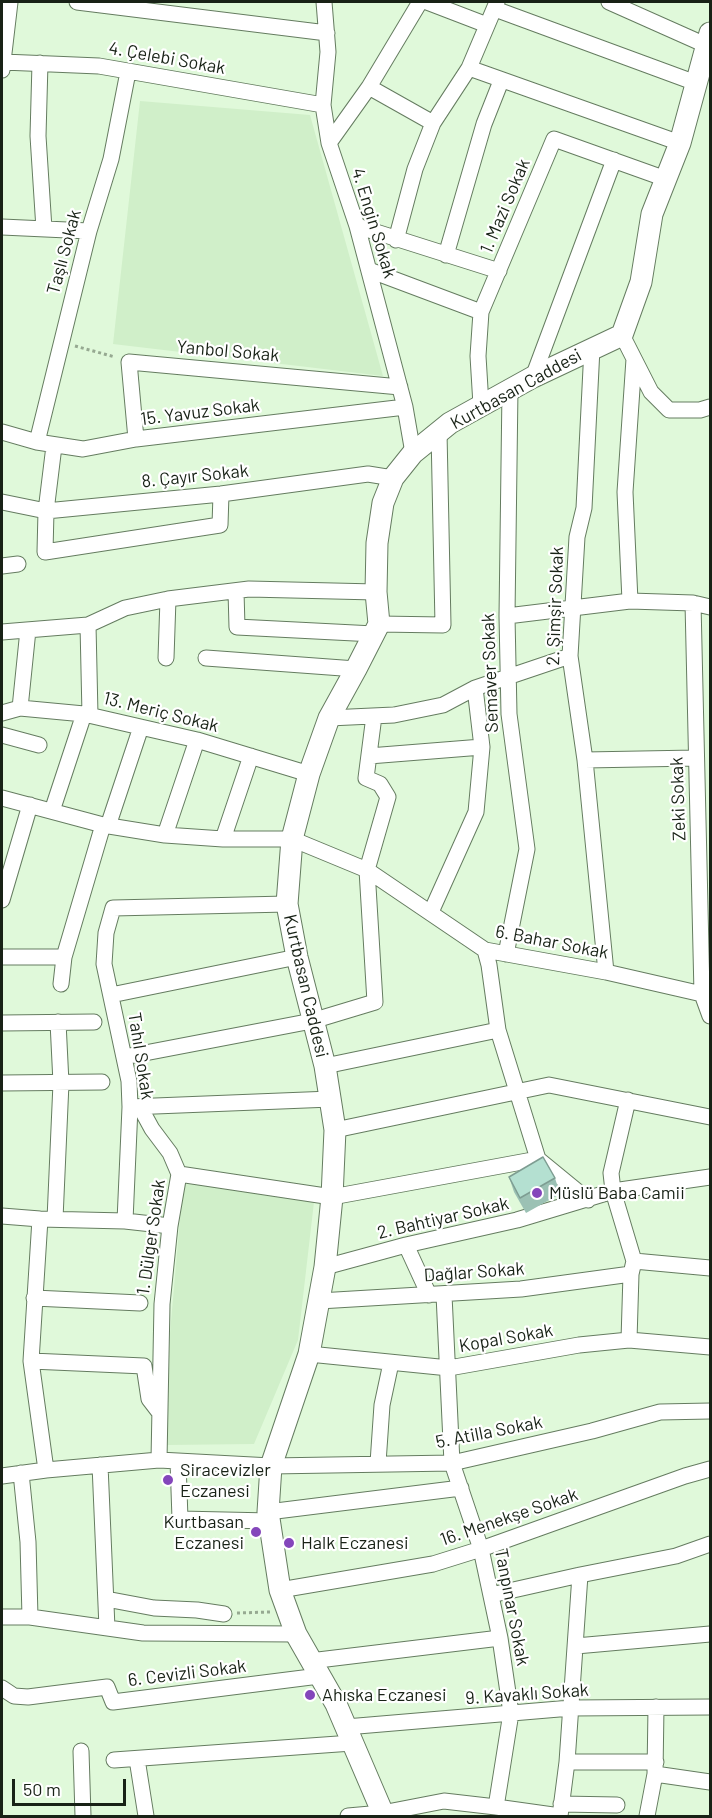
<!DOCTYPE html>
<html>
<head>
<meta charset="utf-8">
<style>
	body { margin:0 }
	#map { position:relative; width:712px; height:1818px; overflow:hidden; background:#e0f9da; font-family:Barlow,sans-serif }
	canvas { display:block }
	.frame { position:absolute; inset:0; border:3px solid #182216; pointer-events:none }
	.scale { position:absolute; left:12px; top:1779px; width:114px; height:27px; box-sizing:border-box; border:3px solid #182216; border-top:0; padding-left:8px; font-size:18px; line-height:21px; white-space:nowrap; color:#182216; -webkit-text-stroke:4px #fff; paint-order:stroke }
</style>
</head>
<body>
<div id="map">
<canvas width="712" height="1818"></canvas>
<div class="frame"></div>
<div class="scale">50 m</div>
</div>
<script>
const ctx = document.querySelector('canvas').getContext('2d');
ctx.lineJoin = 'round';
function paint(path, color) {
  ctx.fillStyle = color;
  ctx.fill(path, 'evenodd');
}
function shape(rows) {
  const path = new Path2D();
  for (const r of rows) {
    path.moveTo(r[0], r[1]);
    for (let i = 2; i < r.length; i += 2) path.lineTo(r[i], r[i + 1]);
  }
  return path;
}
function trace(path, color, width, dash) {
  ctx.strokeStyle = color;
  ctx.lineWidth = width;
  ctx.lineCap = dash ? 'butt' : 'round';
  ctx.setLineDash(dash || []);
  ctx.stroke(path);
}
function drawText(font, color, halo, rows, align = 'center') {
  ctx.font = font + ' Barlow,sans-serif';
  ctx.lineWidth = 4.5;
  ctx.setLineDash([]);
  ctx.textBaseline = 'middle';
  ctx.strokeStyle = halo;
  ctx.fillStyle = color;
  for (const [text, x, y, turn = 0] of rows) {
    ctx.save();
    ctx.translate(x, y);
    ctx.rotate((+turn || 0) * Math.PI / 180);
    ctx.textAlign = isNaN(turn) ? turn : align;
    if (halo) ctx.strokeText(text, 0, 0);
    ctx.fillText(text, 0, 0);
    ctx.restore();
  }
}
const built = shape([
	[140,101,310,115,383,376,113,344],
	[183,1184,212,1185,314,1202,298,1340,254,1444,167,1445,170,1333]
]);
const path = shape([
	[75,346,115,357],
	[237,1613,270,1612]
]);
const minor = shape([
	[77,2,327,33],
	[324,2,328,52,323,105,329,143,357,226,405,407,413,453],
	[427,2,487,25],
	[609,2,710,47],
	[495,9,696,83],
	[3,62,99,66,323,105],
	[40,63,38,136,44,229],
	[469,68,680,143],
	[2,70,10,2],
	[369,87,433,123],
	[329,143,369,87,420,2],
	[357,226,499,271],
	[2,227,89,231],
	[396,240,415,169,433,123,469,68,497,2],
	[446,255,484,124,501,81],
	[369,270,481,312],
	[622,335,651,392,669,410,700,410,710,407],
	[592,348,584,508,577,537,570,656,585,760,606,972],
	[533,377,614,160],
	[481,405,478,356,481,312,554,139,666,179],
	[2,432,37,442,83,449,136,439,405,407],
	[136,439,129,362,400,387],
	[37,442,89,231,111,159,128,72],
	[54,446,46,511,45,552,220,525,221,494],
	[2,502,46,511,221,494,368,474,393,478],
	[2,566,18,564],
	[236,591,237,627,374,634],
	[630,601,625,492,634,359],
	[693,603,702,994],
	[507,616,630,601,693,603,710,607],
	[379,624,443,625,439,432],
	[88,625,90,715],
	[2,632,88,625,125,608,168,599,249,589,376,592],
	[166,658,168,599],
	[206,658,356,669],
	[20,708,28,630],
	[2,713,20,708,84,714,197,740,309,774],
	[329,718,394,715,443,705,475,688,570,656],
	[2,735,39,745],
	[369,756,482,747],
	[585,760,696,758],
	[2,798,103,825,165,835,223,839,292,839,367,870,485,950,606,972,702,994,710,1016],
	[52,811,84,714],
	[108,826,141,727],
	[165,835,197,740],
	[223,839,251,756],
	[2,900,30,805],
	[431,912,476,812,482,747,475,688],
	[485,950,489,965,498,1030,538,1159,588,1200],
	[506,954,527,849,509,714,507,616,510,389],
	[2,957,64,957],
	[61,984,64,957,103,825],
	[111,995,297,957],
	[2,1023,94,1022],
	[124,1057,312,1021,375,1002,367,870,388,797,380,784,366,778,374,716],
	[325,1066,498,1030],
	[2,1083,102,1082],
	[628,1100,611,1173,613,1191,634,1261,631,1274,629,1340],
	[130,1107,331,1099],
	[140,1107,152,1129,170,1153,179,1174],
	[335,1130,549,1085,710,1117],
	[2,1216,40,1219,125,1221,170,1226],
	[40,1219,31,1361,46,1470],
	[55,1219,61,1083,58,1022],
	[125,1221,130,1107,129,1081,104,964,106,933,113,908,287,904],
	[406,1245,429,1295],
	[634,1261,710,1268],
	[325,1267,406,1245,517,1220,613,1191,710,1177],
	[444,1295,452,1463,481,1549,500,1638,511,1713,496,1807],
	[34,1298,140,1303],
	[319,1301,521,1289,631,1274],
	[309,1354,449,1368,579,1345,629,1340,710,1347],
	[31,1361,144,1366,149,1399,159,1412],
	[159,1460,162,1304,170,1226,179,1174,332,1197,538,1159],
	[178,1461,180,1519,270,1521],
	[378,1463,382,1405,391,1363],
	[100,1465,107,1628],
	[21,1473,28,1542,30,1617],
	[2,1476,46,1470,159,1460,271,1466,452,1463,592,1431,660,1412,710,1411],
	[268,1512,461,1488],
	[280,1590,433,1564,481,1549,685,1476,710,1469],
	[491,1595,580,1575,676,1556,710,1544],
	[106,1599,154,1608,197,1610,224,1614],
	[2,1617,30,1617,143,1633,296,1634],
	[576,1646,710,1634],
	[310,1661,500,1638],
	[2,1688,14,1696,28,1697,107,1687,113,1702,319,1676],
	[346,1727,571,1708,710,1707],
	[81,1751,83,1816],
	[137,1759,146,1816],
	[114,1760,352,1743],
	[567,1762,656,1762],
	[655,1774,710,1782],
	[561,1804,617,1805],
	[348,1816,382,1813,444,1801,496,1807,560,1816,567,1762,580,1575],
	[647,1816,655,1774,656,1707]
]);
const secondary = shape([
	[384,1816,336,1704,296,1634,280,1590,268,1512,271,1466,309,1354,325,1267,332,1197,335,1130,325,1066,297,957,287,904,292,839,309,774,329,718,356,669,379,624,376,592,377,543,383,503,393,478,413,453,450,423,533,377,622,335,641,282,652,214,680,143,710,33]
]);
const wall = shape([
	[509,1177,555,1178,560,1194,526,1213,514,1192]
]);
const building = shape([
	[543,1157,555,1178,520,1198,509,1177,543,1157]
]);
const markers = [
	[537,1193,6,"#8446bb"],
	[168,1480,6,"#8446bb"],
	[256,1532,6,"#8446bb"],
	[289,1543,6,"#8446bb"],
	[310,1695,6,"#8446bb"]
];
const streetNames = [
	["4. Çelebi Sokak",167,58,10],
	["1. Mazi Sokak",505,206,-67],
	["4. Engin Sokak",374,223,73],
	["Taşlı Sokak",64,252,-75],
	["Yanbol Sokak",228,351,5],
	["Kurtbasan Caddesi",516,389,-29],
	["15. Yavuz Sokak",200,412,-7],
	["8. Çayır Sokak",195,476,-6],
	["2. Şimşir Sokak",555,606,-88],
	["Semaver Sokak",490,673,-92],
	["13. Meriç Sokak",161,712,14],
	["Zeki Sokak",678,799,-92],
	["6. Bahar Sokak",552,942,11],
	["Kurtbasan Caddesi",306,986,77],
	["Tahıl Sokak",141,1056,81],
	["2. Bahtiyar Sokak",443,1218,-13],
	["1. Dülger Sokak",151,1237,-82],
	["Dağlar Sokak",474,1272,-4],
	["Kopal Sokak",506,1338,-10],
	["5. Atilla Sokak",489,1432,-11],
	["16. Menekşe Sokak",509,1517,-19],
	["Tanpınar Sokak",512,1607,79],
	["6. Cevizli Sokak",187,1673,-7],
	["9. Kavaklı Sokak",527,1694,-4]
];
const poiNames = [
	["Müslü Baba Camii",549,1193],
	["Siracevizler",180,1470],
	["Eczanesi",180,1491],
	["Kurtbasan",244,1522,"right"],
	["Eczanesi",244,1543,"right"],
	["Halk Eczanesi",301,1543],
	["Ahıska Eczanesi",322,1695]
];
paint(built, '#d0efc9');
trace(minor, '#657c60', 17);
trace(secondary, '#657c60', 23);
trace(path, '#96a991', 3, [3, 3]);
trace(minor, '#fff', 15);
trace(secondary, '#fff', 21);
paint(wall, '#9bc1b4');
paint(building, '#b4e0d1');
trace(building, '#7e9d92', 1.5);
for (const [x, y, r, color] of markers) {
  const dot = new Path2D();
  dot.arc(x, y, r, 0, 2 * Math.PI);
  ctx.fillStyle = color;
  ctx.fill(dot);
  trace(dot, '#fff', 2);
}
drawText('18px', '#182216', '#fff', streetNames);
drawText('18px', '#182216', '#fff', poiNames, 'left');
</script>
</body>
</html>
